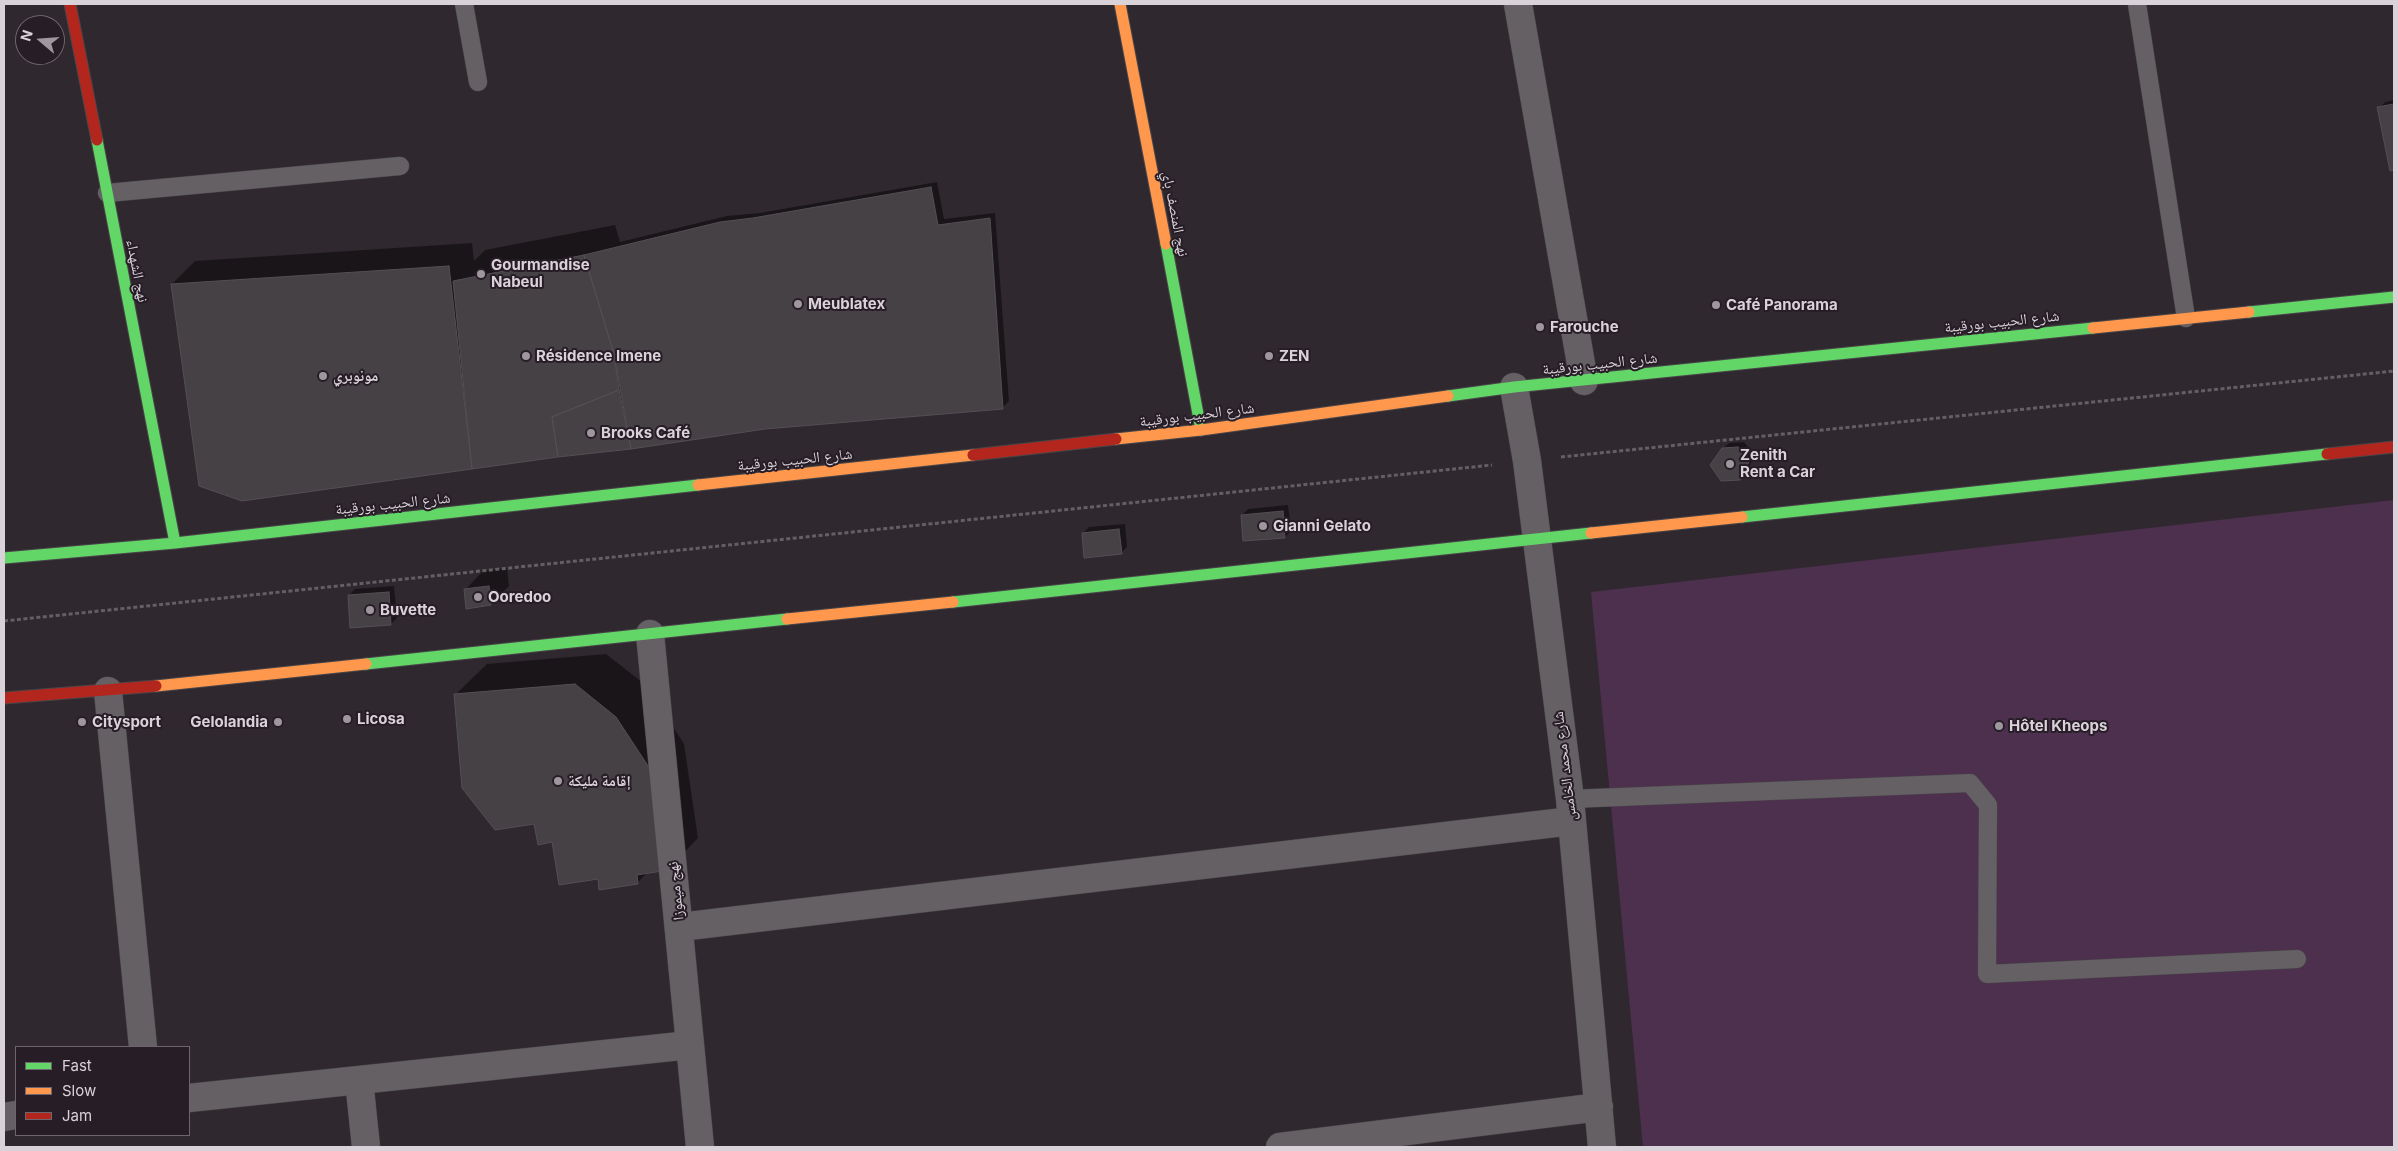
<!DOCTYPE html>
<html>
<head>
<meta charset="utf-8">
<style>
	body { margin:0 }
	#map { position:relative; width:2398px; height:1151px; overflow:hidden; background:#2f292f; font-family:Inter,sans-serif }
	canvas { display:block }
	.frame { position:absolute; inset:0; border:5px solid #d9d2d9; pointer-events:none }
	.legend { position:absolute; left:15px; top:1046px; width:175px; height:90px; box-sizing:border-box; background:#271d27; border:1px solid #6e656e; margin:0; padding:6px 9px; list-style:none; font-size:15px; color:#d9d2d9 }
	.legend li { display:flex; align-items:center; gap:10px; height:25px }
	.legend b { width:25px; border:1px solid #6e656e }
	.north { position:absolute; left:15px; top:15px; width:50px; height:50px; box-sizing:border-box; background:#271d27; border:1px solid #6e656e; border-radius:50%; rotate:288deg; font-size:14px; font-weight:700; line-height:20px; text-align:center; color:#d9d2d9 }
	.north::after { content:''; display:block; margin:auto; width:18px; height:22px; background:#9e979e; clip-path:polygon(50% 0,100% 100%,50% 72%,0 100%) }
</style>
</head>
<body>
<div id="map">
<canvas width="2398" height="1151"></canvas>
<div class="frame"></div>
<ul class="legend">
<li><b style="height:6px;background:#63d668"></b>Fast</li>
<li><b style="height:6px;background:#ff974d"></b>Slow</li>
<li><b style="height:6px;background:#b3261e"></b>Jam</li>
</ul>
<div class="north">N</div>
</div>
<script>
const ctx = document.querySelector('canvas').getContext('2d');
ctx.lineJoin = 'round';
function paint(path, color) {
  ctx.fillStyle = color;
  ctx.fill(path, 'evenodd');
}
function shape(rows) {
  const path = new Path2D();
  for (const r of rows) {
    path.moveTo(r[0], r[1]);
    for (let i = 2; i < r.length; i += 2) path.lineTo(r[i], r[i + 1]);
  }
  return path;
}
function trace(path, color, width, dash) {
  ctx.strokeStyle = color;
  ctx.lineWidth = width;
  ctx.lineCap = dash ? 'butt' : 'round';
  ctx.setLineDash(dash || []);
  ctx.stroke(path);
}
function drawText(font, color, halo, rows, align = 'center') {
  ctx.font = font + ' Inter,"Noto Naskh Arabic",sans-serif';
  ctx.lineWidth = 4;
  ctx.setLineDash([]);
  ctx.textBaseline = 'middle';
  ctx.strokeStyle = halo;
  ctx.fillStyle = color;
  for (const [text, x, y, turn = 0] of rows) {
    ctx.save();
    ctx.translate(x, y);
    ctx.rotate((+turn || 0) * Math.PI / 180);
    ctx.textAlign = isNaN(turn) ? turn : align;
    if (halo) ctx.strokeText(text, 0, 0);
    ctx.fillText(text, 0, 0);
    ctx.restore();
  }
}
const green = shape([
	[2394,500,2394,1147,1643,1147,1591,592]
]);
const shadow = shape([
	[2394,100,2394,169,2391,170,2379,108,2385,102],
	[937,182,944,219,995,213,1009,401,1003,407,765,428,631,448,472,468,172,284,195,261,472,243,474,261,485,250,615,225,620,242,727,216,760,213],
	[1744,442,1755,455,1746,473,1740,479,1722,449,1729,443],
	[1288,505,1291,531,1285,537,1244,540,1242,515,1248,509],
	[1125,524,1127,547,1121,553,1083,533,1089,527],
	[507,568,509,586,491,604,465,590,483,571],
	[394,586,397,618,391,624,349,595,355,589],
	[606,654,647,686,684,744,698,838,668,869,648,872,637,883,599,878,554,841,535,822,456,694,487,664]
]);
const building = shape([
	[2394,104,2394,170,2390,171,2377,107,2394,104],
	[931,187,938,225,990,218,1003,409,765,429,631,449,614,354,584,255,720,222,753,218,931,187],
	[584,255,614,354,619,390,552,417,558,457,472,469,453,281,584,255],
	[449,266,472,469,242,501,199,486,171,284,449,266],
	[619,390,631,449,558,457,552,417,619,390],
	[1738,447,1749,462,1740,480,1721,481,1710,465,1722,448,1738,447],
	[1283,511,1285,538,1243,541,1241,515,1283,511],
	[1119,529,1122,554,1084,558,1082,533,1119,529],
	[489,586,491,605,466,609,464,589,489,586],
	[389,592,391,625,350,628,348,595,389,592],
	[575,684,616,717,654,775,668,870,637,875,638,884,599,890,598,879,559,885,552,842,538,845,534,824,495,830,462,788,454,694,575,684]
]);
const path = shape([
	[1561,457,2394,371],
	[4,621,1492,465]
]);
const lane = shape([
	[464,4,478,82],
	[2137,4,2186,318],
	[107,193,400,166],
	[1570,799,1970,783,1988,805,1987,974,2297,959]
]);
const street = shape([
	[1518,4,1584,381],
	[1514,387,1527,461,1570,799,1602,1147],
	[650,634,700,1147],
	[108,691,143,1047],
	[680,927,1572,821],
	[359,1080,366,1147],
	[189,1098,690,1045],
	[4,1117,16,1115],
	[1280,1147,1599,1107]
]);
const fast = shape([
	[97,140,175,543],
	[1166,244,1201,430],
	[2249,312,2394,297],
	[1448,396,1514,387,2093,328],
	[1742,517,2327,454],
	[4,558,175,543,698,485],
	[953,602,1591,533],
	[366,664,787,619]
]);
const slow = shape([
	[1120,4,1166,244],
	[2093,328,2249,312],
	[1116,439,1201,430,1448,396],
	[698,485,973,455],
	[1591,533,1742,517],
	[787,619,953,602],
	[156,686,366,664]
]);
const jam = shape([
	[70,4,97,140],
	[2327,454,2394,447],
	[973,455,1116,439],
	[4,698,156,686]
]);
const markers = [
	[481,274,5,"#9e979e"],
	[798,304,5,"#9e979e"],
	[1716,305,5,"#9e979e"],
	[1540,327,5,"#9e979e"],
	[526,356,5,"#9e979e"],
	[1269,356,5,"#9e979e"],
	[323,376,5,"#9e979e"],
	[591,433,5,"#9e979e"],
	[1730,464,5,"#9e979e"],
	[1263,526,5,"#9e979e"],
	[478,597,5,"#9e979e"],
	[370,610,5,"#9e979e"],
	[347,719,5,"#9e979e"],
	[82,722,5,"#9e979e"],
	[278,722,5,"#9e979e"],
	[1999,726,5,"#9e979e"],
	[558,781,5,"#9e979e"]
];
const streetNames = [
	["نهج المنصف باي",1175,214,79],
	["نهج الشهداء",137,271,79],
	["شارع الحبيب بورقيبة",2002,322,-6],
	["شارع الحبيب بورقيبة",1600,364,-6],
	["شارع الحبيب بورقيبة",1197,415,-7],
	["شارع الحبيب بورقيبة",795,460,-6],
	["شارع الحبيب بورقيبة",393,504,-6],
	["شارع محمد الخامس",1565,766,-97],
	["نهج ميموزا",676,891,-96]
];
const poiNames = [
	["Gourmandise",491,265],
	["Nabeul",491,282],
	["Meublatex",808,304],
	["Café Panorama",1726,305],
	["Farouche",1550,327],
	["Résidence Imene",536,356],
	["ZEN",1279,356],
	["مونوبري",333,376],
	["Brooks Café",601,433],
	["Zenith",1740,455],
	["Rent a Car",1740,472],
	["Gianni Gelato",1273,526],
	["Ooredoo",488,597],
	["Buvette",380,610],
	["Licosa",357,719],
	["Citysport",92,722],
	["Gelolandia",268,722,"right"],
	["Hôtel Kheops",2009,726],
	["إقامة مليكة",568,781]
];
paint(green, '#4d2f4e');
paint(shadow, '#0007');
paint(building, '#454145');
trace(building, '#544f54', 1);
trace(lane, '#494549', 19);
trace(street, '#494549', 29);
trace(fast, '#494549', 13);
trace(slow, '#494549', 13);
trace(jam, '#494549', 13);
trace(path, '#635f63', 3, [4, 2.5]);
trace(lane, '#646064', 18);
trace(street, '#646064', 28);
trace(fast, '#63d668', 11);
trace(slow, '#ff974d', 11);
trace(jam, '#b3261e', 11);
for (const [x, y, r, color] of markers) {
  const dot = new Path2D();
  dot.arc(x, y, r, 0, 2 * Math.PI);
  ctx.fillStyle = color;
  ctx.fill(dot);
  trace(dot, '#271d27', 2);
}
drawText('15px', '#d9d2d9', '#271d27', streetNames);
drawText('bold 15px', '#d9d2d9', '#271d27', poiNames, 'left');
</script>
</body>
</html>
